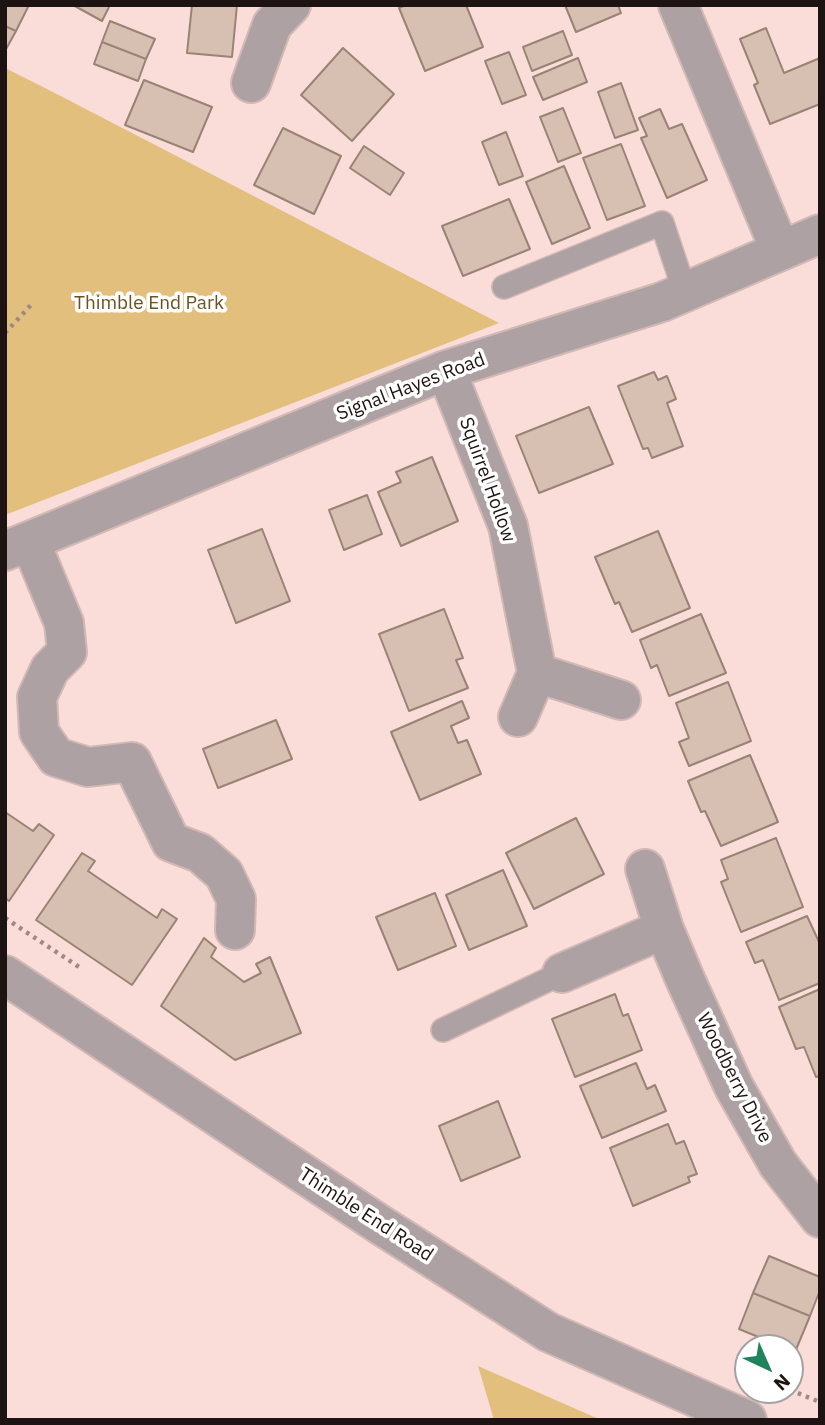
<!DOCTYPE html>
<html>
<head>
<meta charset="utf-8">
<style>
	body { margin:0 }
	#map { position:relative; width:825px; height:1425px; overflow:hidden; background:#faddd9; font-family:"IBM Plex Sans",sans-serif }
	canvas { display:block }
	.frame { position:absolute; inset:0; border:7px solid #1d1312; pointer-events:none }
	.north { position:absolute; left:734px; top:1334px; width:70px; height:70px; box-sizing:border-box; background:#fff; border:2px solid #a5a1a0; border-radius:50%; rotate:136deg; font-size:19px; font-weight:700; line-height:28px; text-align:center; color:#1d1312 }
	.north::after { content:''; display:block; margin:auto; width:24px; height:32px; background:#20835d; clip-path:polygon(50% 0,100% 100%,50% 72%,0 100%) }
</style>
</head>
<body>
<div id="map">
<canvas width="825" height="1425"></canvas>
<div class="frame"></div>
<div class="north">N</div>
</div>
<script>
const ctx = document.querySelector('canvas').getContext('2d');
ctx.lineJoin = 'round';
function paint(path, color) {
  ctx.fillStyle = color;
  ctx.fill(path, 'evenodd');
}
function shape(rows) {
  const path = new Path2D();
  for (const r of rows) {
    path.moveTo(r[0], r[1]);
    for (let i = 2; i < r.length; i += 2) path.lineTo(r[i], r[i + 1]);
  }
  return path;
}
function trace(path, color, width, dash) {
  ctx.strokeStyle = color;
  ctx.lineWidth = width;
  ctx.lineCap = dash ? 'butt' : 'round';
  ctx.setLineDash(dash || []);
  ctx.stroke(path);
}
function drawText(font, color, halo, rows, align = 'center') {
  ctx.font = font + ' "IBM Plex Sans",sans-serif';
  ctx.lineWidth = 7;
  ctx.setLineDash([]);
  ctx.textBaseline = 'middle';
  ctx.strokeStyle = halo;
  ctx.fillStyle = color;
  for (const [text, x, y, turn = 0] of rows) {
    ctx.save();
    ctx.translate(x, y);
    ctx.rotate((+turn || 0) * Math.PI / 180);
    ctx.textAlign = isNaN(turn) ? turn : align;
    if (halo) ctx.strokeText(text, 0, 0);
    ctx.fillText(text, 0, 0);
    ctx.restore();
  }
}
const green = shape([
	[5,68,49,90,499,323,5,515],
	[478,1366,601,1420,494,1420]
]);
const building = shape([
	[5,5,29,5,16,31,5,26,5,5],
	[73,5,110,5,102,21,73,5],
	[192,5,237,5,232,57,187,53,192,5],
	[406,5,466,5,483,47,425,71,399,8,406,5],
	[565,5,618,5,621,13,576,32,565,5],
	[110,21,155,39,146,59,102,42,110,21],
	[5,26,16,31,5,51,5,26],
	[766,28,784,73,820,58,820,104,770,124,754,85,758,83,740,39,766,28],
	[563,31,572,55,532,71,523,47,563,31],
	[102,42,146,59,138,81,94,64,102,42],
	[343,48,394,94,352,141,301,95,343,48],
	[509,52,526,95,502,104,485,61,509,52],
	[578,58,587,82,543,100,533,77,578,58],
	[144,80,212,107,193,152,125,125,144,80],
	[621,83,638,130,615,138,598,92,621,83],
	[563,108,581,153,558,162,540,117,563,108],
	[660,109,669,129,682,124,707,180,667,198,641,138,647,136,639,118,660,109],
	[283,128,341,156,314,214,254,185,283,128],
	[506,132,523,176,499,185,482,142,506,132],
	[621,144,645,206,607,220,583,158,621,144],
	[364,146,404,173,390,195,350,168,364,146],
	[564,166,590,228,552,244,526,182,564,166],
	[509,199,530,249,463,276,442,226,509,199],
	[654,372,658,380,667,376,676,399,667,403,683,446,652,458,648,448,643,449,618,386,654,372],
	[589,407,613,464,539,493,516,436,589,407],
	[432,457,458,521,401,546,378,492,401,482,396,472,432,457],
	[367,495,382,534,344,550,329,510,367,495],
	[262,529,290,601,236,623,208,550,262,529],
	[658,531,690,608,632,632,619,602,615,604,595,557,658,531],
	[444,609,463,658,456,660,468,688,409,711,379,634,444,609],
	[701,614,726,673,669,696,657,665,651,668,640,640,701,614],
	[728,682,751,741,689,766,679,742,689,738,676,703,728,682],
	[462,701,469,718,451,726,458,743,467,740,481,774,420,800,391,732,462,701],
	[276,720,292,759,218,788,203,749,276,720],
	[750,755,778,822,721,846,705,811,701,812,688,781,750,755],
	[5,812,33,831,39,824,54,835,9,901,5,898,5,812],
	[576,818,604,874,534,909,506,853,576,818],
	[776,838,803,907,741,932,721,882,728,879,721,860,776,838],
	[82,853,95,861,88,871,157,918,162,909,177,919,132,985,36,920,82,853],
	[503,870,527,926,469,950,446,895,503,870],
	[435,893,456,946,398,970,376,917,435,893],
	[807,916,820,944,820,983,779,1000,763,960,755,963,746,942,807,916],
	[204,938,216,948,211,957,244,982,261,973,256,964,270,957,301,1033,235,1060,161,1006,204,938],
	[820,989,820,1076,816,1077,804,1047,796,1049,779,1007,820,989],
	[615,994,623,1016,628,1014,642,1050,575,1077,552,1019,615,994],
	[636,1063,647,1089,655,1085,666,1111,602,1138,580,1086,636,1063],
	[498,1101,520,1157,461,1181,439,1126,498,1101],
	[668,1124,676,1144,684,1141,697,1174,688,1177,690,1182,633,1206,610,1148,668,1124],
	[769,1256,820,1277,820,1290,810,1316,753,1293,769,1256],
	[753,1293,810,1316,795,1352,739,1329,753,1293]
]);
const path = shape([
	[5,333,31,305],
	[5,918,82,969],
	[790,1390,820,1402]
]);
const service = shape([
	[504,287,662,223,685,292],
	[443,1030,562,973]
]);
const minor = shape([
	[678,5,780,250],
	[251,83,272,25,291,5],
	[446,370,508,526,537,673,518,717],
	[30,541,64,623,67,652,50,669,37,697,39,732,56,757,88,767,132,762,171,842,200,853,224,874,236,899,235,930],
	[5,551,446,370,662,302,820,234],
	[537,673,621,700],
	[645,869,664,929,685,979,734,1087,778,1164,820,1218],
	[562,973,664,929]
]);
const tertiary = shape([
	[5,975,379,1224,548,1332,747,1420]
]);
const parkNames = [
	["Thimble End Park",149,304]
];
const streetNames = [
	["Signal Hayes Road",411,387,-21],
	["Squirrel Hollow",487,480,70],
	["Woodberry Drive",734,1078,63],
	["Thimble End Road",366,1215,33]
];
paint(green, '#e3bf7e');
paint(building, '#d7c0b2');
trace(building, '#988375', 2);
trace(service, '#d2b9b5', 26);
trace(minor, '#d2b9b5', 42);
trace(tertiary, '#d2b9b5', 42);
trace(path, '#9e8986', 4.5, [3.5, 5]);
trace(service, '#aea1a4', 23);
trace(minor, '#aea1a4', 38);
trace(tertiary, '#aea1a4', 38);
drawText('19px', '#6b5220', '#fff', parkNames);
drawText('19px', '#1d1312', '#fff', streetNames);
</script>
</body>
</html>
